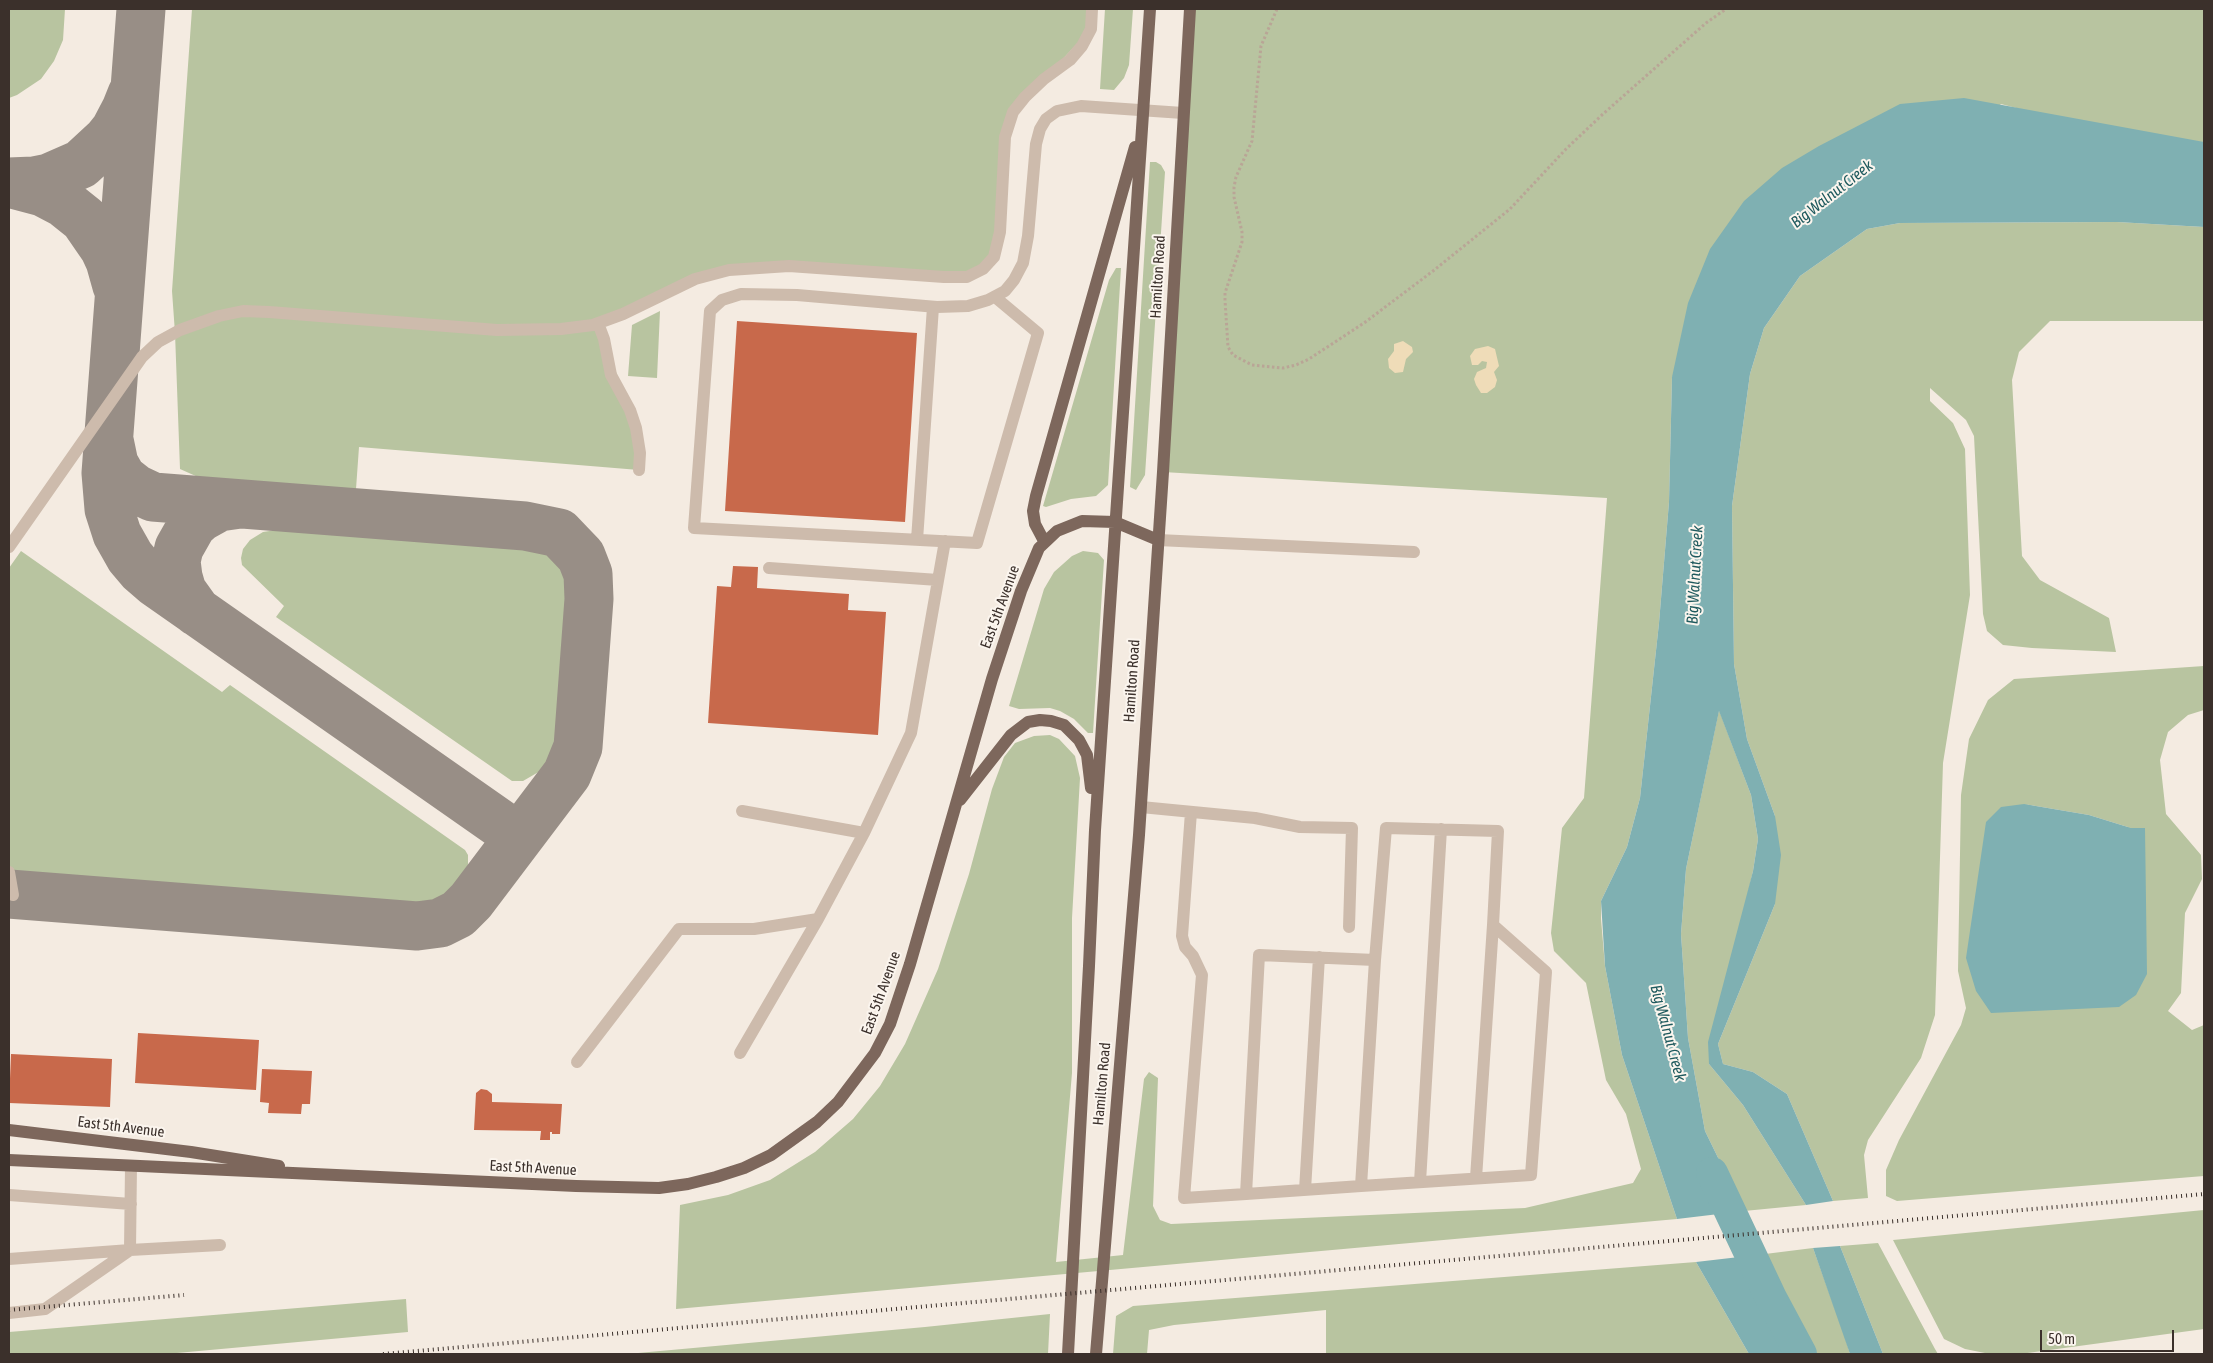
<!DOCTYPE html>
<html>
<head>
<meta charset="utf-8">
<style>
	body { margin:0 }
	#map { position:relative; width:2213px; height:1363px; overflow:hidden; background:#f4ebe1; font-family:"Asap Condensed",sans-serif }
	canvas { display:block }
	.frame { position:absolute; inset:0; border:10px solid #3b302b; pointer-events:none }
	.scale { position:absolute; left:2040px; top:1330px; width:134px; height:22px; box-sizing:border-box; border:2px solid #3b302b; border-top:0; padding-left:6px; font-size:15px; line-height:18px; white-space:nowrap; color:#3b302b; -webkit-text-stroke:4px #fbf5ee; paint-order:stroke }
</style>
</head>
<body>
<div id="map">
<canvas width="2213" height="1363"></canvas>
<div class="frame"></div>
<div class="scale">50 m</div>
</div>
<script>
const ctx = document.querySelector('canvas').getContext('2d');
ctx.lineJoin = 'round';
function paint(path, color) {
  ctx.fillStyle = color;
  ctx.fill(path, 'evenodd');
}
function shape(rows) {
  const path = new Path2D();
  for (const r of rows) {
    path.moveTo(r[0], r[1]);
    for (let i = 2; i < r.length; i += 2) path.lineTo(r[i], r[i + 1]);
  }
  return path;
}
function trace(path, color, width, dash) {
  ctx.strokeStyle = color;
  ctx.lineWidth = width;
  ctx.lineCap = dash ? 'butt' : 'round';
  ctx.setLineDash(dash || []);
  ctx.stroke(path);
}
function drawText(font, color, halo, rows, align = 'center') {
  ctx.font = font + ' "Asap Condensed",sans-serif';
  ctx.lineWidth = 4;
  ctx.setLineDash([]);
  ctx.textBaseline = 'middle';
  ctx.strokeStyle = halo;
  ctx.fillStyle = color;
  for (const [text, x, y, turn = 0] of rows) {
    ctx.save();
    ctx.translate(x, y);
    ctx.rotate((+turn || 0) * Math.PI / 180);
    ctx.textAlign = isNaN(turn) ? turn : align;
    if (halo) ctx.strokeText(text, 0, 0);
    ctx.fillText(text, 0, 0);
    ctx.restore();
  }
}
const green = shape([
	[9,9,65,9,63,40,54,61,41,79,17,95,9,98],
	[192,9,1092,9,1091,29,1013,112,994,257,967,277,729,270,598,323,630,410,639,470,359,447,356,489,198,477,180,469,175,333,172,291],
	[1105,9,1133,9,1129,65,1124,78,1114,90,1100,89],
	[1190,9,2204,9,2204,157,2001,104,1672,377,1669,502,1659,623,1640,798,1627,847,1601,901,1601,919,1605,966,1622,1055,1677,1219,676,1309,680,1205,728,1195,770,1180,815,1152,853,1119,880,1086,905,1044,938,969,969,874,992,789,1004,757,1015,743,1034,736,1050,735,1059,739,1075,756,1080,778,1072,918,1072,1073,1056,1262,1123,1255,1144,1079,1149,1072,1158,1078,1153,1206,1160,1220,1171,1224,1525,1208,1633,1183,1641,1169,1626,1114,1606,1080,1586,983,1554,951,1551,933,1562,828,1584,798,1607,498,1163,472],
	[1150,162,1156,162,1161,165,1165,172,1145,475,1136,490,1130,487],
	[2117,222,2204,227,2204,321,2050,321,2019,352,2012,380,2022,556,2040,580,2109,618,2116,652,2032,648,2003,645,1987,631,1983,614,1974,436,1966,420,1930,388,1930,401,1953,423,1965,449,1970,595,1943,763,1935,1015,1921,1058,1868,1140,1864,1155,1868,1198,1833,1201,1787,1094,1753,1072,1723,1064,1718,1044,1775,904,1775,816,1747,739,1734,664,1732,506,1750,374,1764,328,1800,276,1867,229,1900,223],
	[1116,268,1121,268,1108,485,1096,496,1071,499,1046,507,1043,506,1109,280],
	[660,311,657,378,628,376,632,325],
	[276,530,352,536,353,532,540,545,561,554,567,561,570,571,561,707,556,748,542,770,523,781,512,781,276,617,284,606,242,565,241,558,243,549,250,540,263,532],
	[21,551,222,692,230,685,465,850,468,855,468,864,467,876,460,888,442,905,420,909,9,881,9,568],
	[1083,551,1098,553,1104,560,1093,733,1088,733,1074,719,1060,711,1050,708,1019,709,1009,706,1044,589,1054,572,1072,556],
	[2204,666,2204,710,2188,715,2168,732,2160,760,2166,814,2201,855,2202,879,2185,913,2181,993,2168,1011,2192,1030,2204,1025,2204,1176,1897,1201,1886,1196,1886,1170,1899,1140,1961,1025,1966,1008,1958,971,1961,795,1969,739,1988,700,2014,679],
	[2024,804,2089,815,2131,828],
	[1719,710,1751,795,1758,839,1753,871,1709,1064,1743,1105,1806,1205,1744,1211,1705,1131,1688,1038,1681,934,1686,869],
	[2204,1210,2204,1329,2020,1354,1990,1354,1965,1349,1944,1339,1893,1240],
	[1878,1243,1935,1349,1938,1354,1883,1354,1840,1246],
	[1813,1248,1844,1334,1850,1354,1814,1354,1765,1254],
	[1696,1262,1749,1354,1326,1354,1326,1310,1174,1325,1149,1330,1147,1354,1113,1354,1116,1316,1133,1306],
	[406,1299,408,1332,166,1354,9,1354,9,1332],
	[1050,1314,1048,1354,627,1354,925,1327]
]);
const sand = shape([
	[1403,341,1412,347,1413,352,1406,359,1403,372,1395,373,1389,368,1388,359,1394,351,1394,344],
	[1488,346,1495,349,1499,366,1494,372,1497,380,1495,387,1487,393,1481,393,1476,385,1474,379,1477,372,1486,368,1487,362,1482,361,1478,365,1472,365,1470,356,1475,349]
]);
const water = shape([
	[1964,98,2204,142,2204,227,2117,222,1900,223,1867,229,1800,276,1764,328,1750,374,1732,506,1734,664,1747,739,1775,816,1781,855,1775,904,1718,1044,1723,1064,1753,1072,1787,1094,1833,1201,1806,1205,1743,1105,1709,1064,1708,1042,1753,871,1758,839,1751,795,1719,711,1686,869,1681,934,1688,1038,1705,1131,1744,1211,1677,1219,1622,1055,1605,966,1601,901,1627,847,1640,798,1659,623,1669,502,1672,377,1688,303,1710,249,1744,201,1782,168,1819,146,1900,104],
	[2024,804,2089,815,2131,828,2145,828,2147,974,2136,995,2119,1007,1991,1013,1976,991,1966,958,1986,822,2001,807],
	[1840,1246,1883,1354,1850,1354,1813,1248],
	[1765,1254,1814,1354,1749,1354,1696,1262]
]);
const river = shape([
	[1712,1173,1771,1298,1801,1354]
]);
const taxiway = shape([
	[141,9,106,473,109,509,117,534,130,557,141,570,156,583,519,837],
	[9,182,34,181,49,178,81,164,107,140,115,130,126,109,132,94],
	[9,183,43,192,64,203,84,219,104,248,110,261,117,286],
	[197,612,182,591,178,577,176,561,179,548,192,525,201,517,219,507,240,504],
	[9,894,417,926,440,923,458,914,471,901,567,774,578,747,589,599,588,574,581,556,559,533,525,526,153,497,136,489,122,478,114,464,109,440]
]);
const building = shape([
	[737,321,917,333,905,522,725,511],
	[733,566,758,567,757,588,849,594,848,610,886,612,878,735,708,723,717,586,731,587],
	[138,1033,259,1040,256,1090,135,1083],
	[11,1054,112,1059,110,1107,9,1103],
	[262,1069,312,1071,310,1104,302,1104,301,1114,268,1113,269,1103,260,1102],
	[481,1089,487,1090,492,1094,492,1102,562,1104,560,1134,552,1134,552,1132,550,1132,550,1140,540,1140,541,1131,474,1130,476,1093]
]);
const path = shape([
	[1277,9,1261,46,1252,141,1236,177,1234,187,1234,197,1242,232,1242,242,1225,293,1225,300,1228,347,1233,355,1252,365,1283,368,1296,365,1309,359,1364,323,1433,271,1510,209,1566,149,1603,114,1706,23,1726,9]
]);
const minor = shape([
	[995,297,1038,333,977,543,694,528,710,311,722,300,741,294,797,295,937,307,968,306,988,300,1005,291,1014,280,1023,263,1028,236,1036,144,1040,129,1046,119,1057,111,1081,106,1183,113],
	[598,323,604,339,611,375,630,410,636,428,640,453,639,470],
	[917,540,933,307],
	[1158,540,1414,552],
	[9,547,142,357,158,342,180,330,219,316,243,311,269,312,497,330,561,329,593,325,623,314,695,279,729,270,789,266,944,277,967,277,983,269,994,257,1000,232,1005,137,1013,112,1025,97,1044,79,1070,60,1082,46,1091,29,1092,9],
	[769,568,938,580],
	[1141,807,1255,818,1300,827,1352,828,1349,927],
	[742,811,864,833,911,733,945,541],
	[1191,812,1182,936,1185,947,1193,956,1202,975,1184,1198,1246,1194,1361,1186,1531,1175,1546,972,1493,925,1498,831,1386,828,1375,960,1259,955,1246,1194],
	[9,872,13,895],
	[740,1053,818,919,864,833],
	[577,1062,679,929,754,929,818,919],
	[1476,1178,1493,925],
	[1420,1182,1441,829],
	[1361,1186,1375,960],
	[1305,1190,1319,957],
	[9,1195,131,1204],
	[9,1259,130,1250,131,1166],
	[9,1313,45,1309,130,1250,220,1245]
]);
const major = shape([
	[1044,541,1035,524,1033,511,1036,496,1135,147],
	[960,800,1011,735,1028,722,1040,720,1051,721,1064,725,1079,740,1087,755,1091,788],
	[9,1130,191,1152,279,1166],
	[9,1160,576,1186,659,1188,688,1184,716,1177,744,1168,771,1155,817,1122,838,1102,875,1053,890,1024,910,964,992,679,1021,591,1039,548,1057,531,1082,521,1115,522,1158,540],
	[1068,1354,1089,966,1095,830,1150,9],
	[1096,1354,1139,835,1163,472,1190,9]
]);
const rail = shape([
	[9,1310,184,1295],
	[383,1354,2204,1194]
]);
const streetNames = [
	["Hamilton Road",1158,277,-87],
	["East 5th Avenue",1000,607,-70],
	["Hamilton Road",1132,681,-86],
	["East 5th Avenue",881,993,-70],
	["Hamilton Road",1102,1084,-85],
	["East 5th Avenue",121,1127,7],
	["East 5th Avenue",533,1168,3]
];
const waterNames = [
	["Big Walnut Creek",1832,194,-38],
	["Big Walnut Creek",1695,575,-87],
	["Big Walnut Creek",1668,1033,75]
];
paint(green, '#b8c4a0');
paint(sand, '#efdcb8');
paint(water, '#7fb0b2');
trace(river, '#7fb0b2', 32);
trace(taxiway, '#988e86', 49);
paint(building, '#c8694b');
trace(path, '#b9a596', 3, [2.5, 2.5]);
trace(minor, '#cdbbac', 12);
trace(major, '#7d675c', 12);
trace(rail, '#3b302b', 4, [1, 4]);
drawText('15px', '#3b302b', '#fbf5ee', streetNames);
drawText('italic 16px', '#1f5a5e', '#fbf5ee', waterNames);
</script>
</body>
</html>
